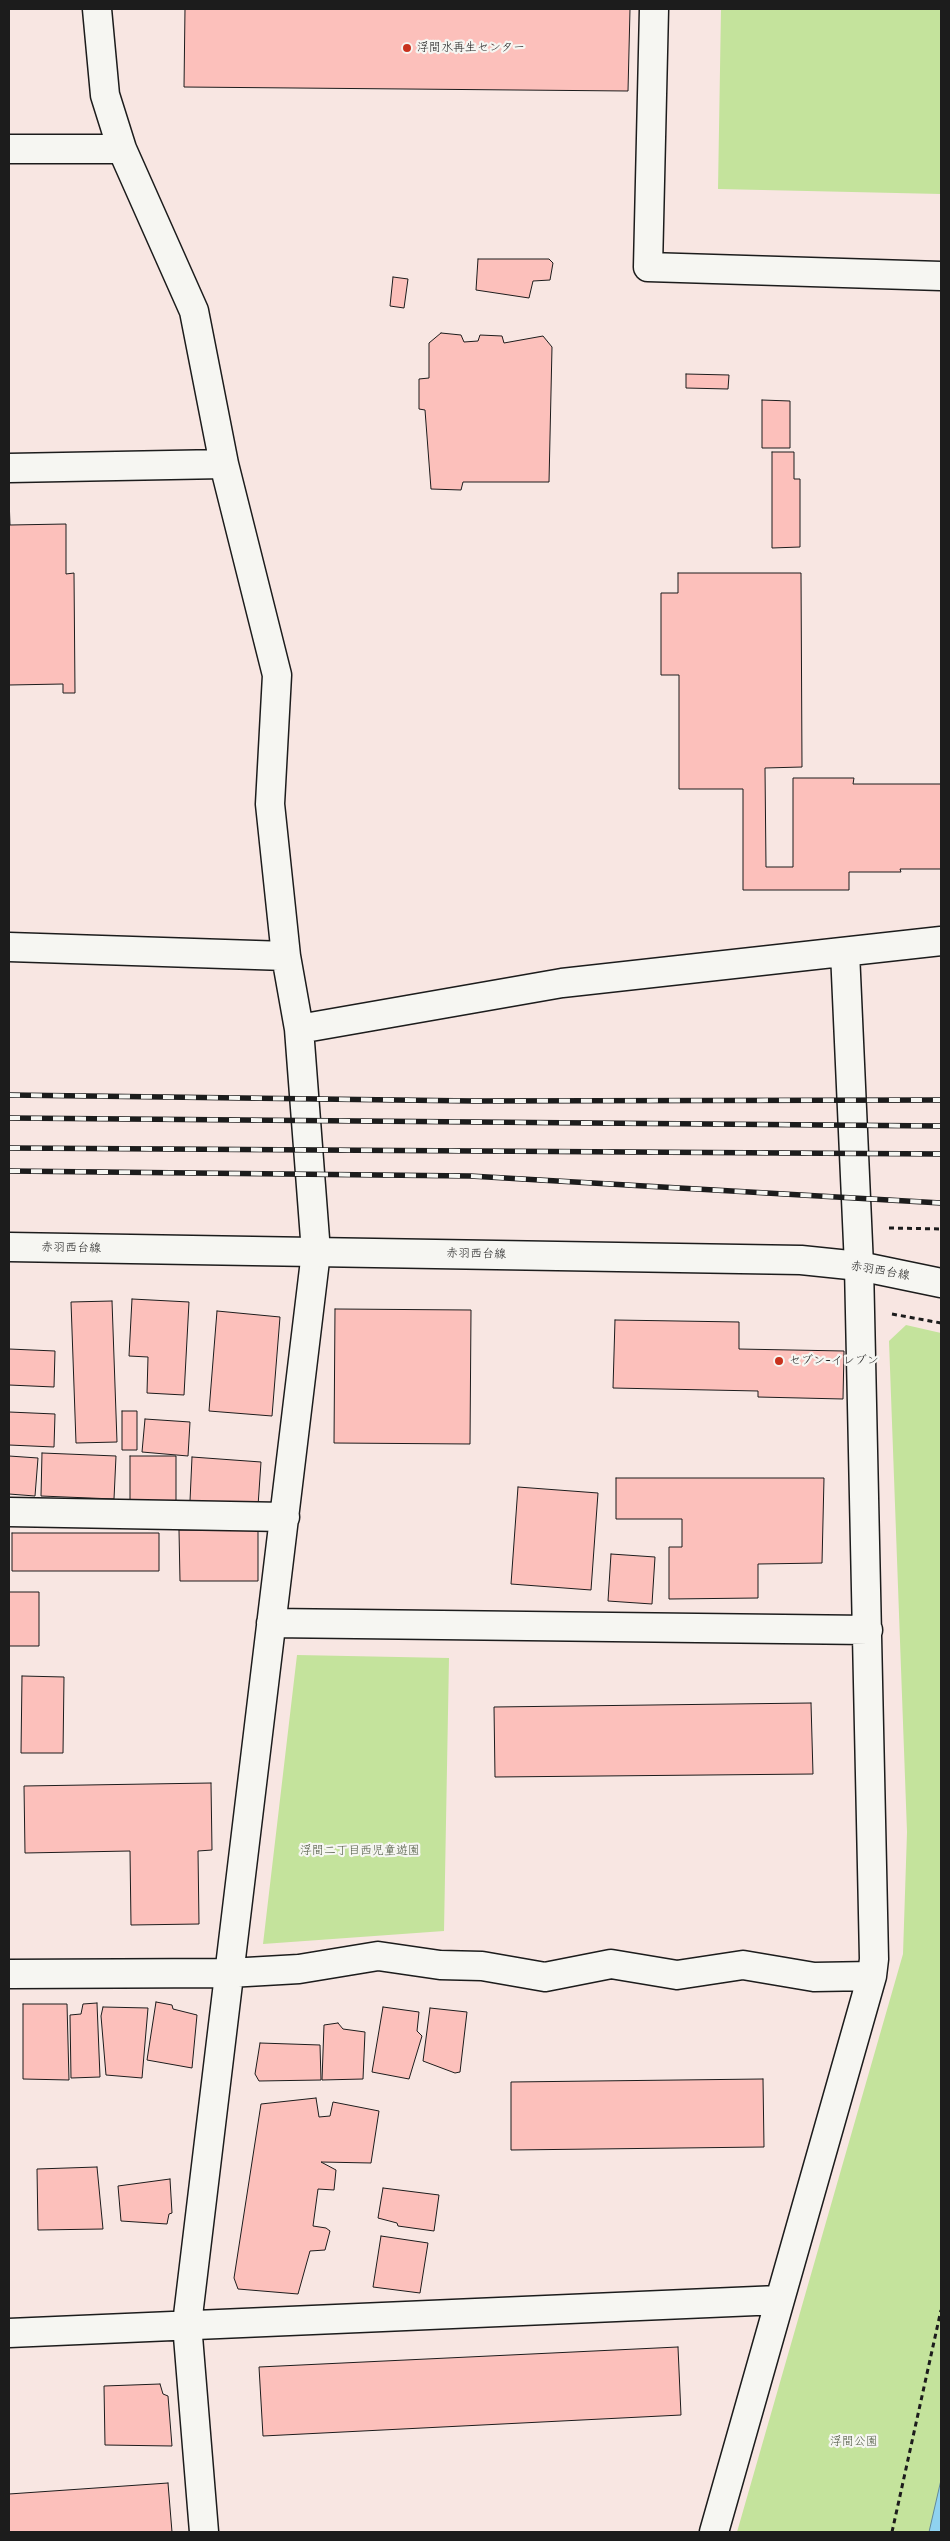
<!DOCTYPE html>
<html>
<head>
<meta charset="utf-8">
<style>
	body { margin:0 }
	#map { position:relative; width:950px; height:2541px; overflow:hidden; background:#f8e6e2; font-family:"Shantell Sans",sans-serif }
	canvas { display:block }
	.frame { position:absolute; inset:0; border:10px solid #1c1c1c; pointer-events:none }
</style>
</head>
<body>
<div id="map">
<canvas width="950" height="2541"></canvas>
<div class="frame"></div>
</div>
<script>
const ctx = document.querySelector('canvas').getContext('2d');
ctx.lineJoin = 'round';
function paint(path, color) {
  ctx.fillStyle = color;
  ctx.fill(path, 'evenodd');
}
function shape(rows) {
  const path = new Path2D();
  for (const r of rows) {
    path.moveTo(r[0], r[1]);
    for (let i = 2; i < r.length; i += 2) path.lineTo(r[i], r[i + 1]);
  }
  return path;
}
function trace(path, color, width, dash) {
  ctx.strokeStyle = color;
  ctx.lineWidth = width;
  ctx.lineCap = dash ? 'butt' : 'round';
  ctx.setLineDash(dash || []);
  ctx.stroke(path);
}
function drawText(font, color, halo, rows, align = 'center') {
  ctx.font = font + ' "Shantell Sans","Klee One",sans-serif';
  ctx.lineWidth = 4.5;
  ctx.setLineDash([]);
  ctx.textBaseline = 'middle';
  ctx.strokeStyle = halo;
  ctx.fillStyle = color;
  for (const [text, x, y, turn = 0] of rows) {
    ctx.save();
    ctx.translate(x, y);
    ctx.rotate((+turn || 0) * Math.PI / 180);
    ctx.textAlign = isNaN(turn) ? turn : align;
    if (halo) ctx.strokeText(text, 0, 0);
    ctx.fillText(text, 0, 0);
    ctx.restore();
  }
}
const green = shape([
	[721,9,941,9,941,194,718,189],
	[906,1325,941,1333,941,2532,737,2532,903,1954,907,1832,889,1341],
	[297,1655,449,1658,444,1931,263,1944]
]);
const water = shape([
	[941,2480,941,2532,929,2532,941,2480]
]);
const building = shape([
	[185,9,630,9,628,91,184,87,185,9],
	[478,259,549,259,553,263,550,280,533,281,529,298,476,290,478,259],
	[393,277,408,279,404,308,390,306,393,277],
	[441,333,461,335,464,342,478,341,480,335,502,336,504,343,543,336,552,347,549,482,463,482,461,490,431,489,425,410,419,409,419,379,429,378,429,343,441,333],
	[686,374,729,375,728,389,686,388,686,374],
	[762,400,790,401,790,448,762,448,762,400],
	[772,452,794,452,794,479,800,479,800,547,772,548,772,452],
	[9,498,10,525,66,524,66,574,74,573,75,693,63,693,63,684,9,685,9,498],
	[678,573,801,573,802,767,765,768,766,867,793,867,793,778,854,778,853,784,941,784,941,869,900,869,901,872,849,872,849,890,743,890,743,789,679,789,679,675,661,675,661,593,678,593,678,573],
	[132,1299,189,1302,184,1395,147,1393,148,1357,129,1356,132,1299],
	[112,1301,117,1442,76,1443,71,1302,112,1301],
	[335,1309,471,1310,470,1444,334,1443,335,1309],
	[217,1311,280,1317,272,1416,209,1411,217,1311],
	[615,1320,739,1322,739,1349,844,1351,843,1399,758,1397,758,1391,613,1388,615,1320],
	[9,1349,55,1351,54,1387,9,1385,9,1349],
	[122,1411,137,1411,137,1450,122,1450,122,1411],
	[9,1412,55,1414,54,1447,9,1445,9,1412],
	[145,1419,190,1422,188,1456,142,1452,145,1419],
	[42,1453,116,1456,114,1499,41,1496,42,1453],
	[9,1456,38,1458,35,1496,9,1494,9,1456],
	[130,1456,176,1456,176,1502,130,1502,130,1456],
	[192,1457,261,1462,258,1506,190,1501,192,1457],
	[616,1478,824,1478,822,1563,758,1564,758,1598,669,1599,669,1547,682,1547,682,1519,616,1519,616,1478],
	[518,1487,598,1493,591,1590,511,1584,518,1487],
	[179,1530,258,1530,258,1581,180,1581,179,1530],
	[12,1533,159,1533,159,1571,12,1571,12,1533],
	[611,1554,655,1557,652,1604,608,1601,611,1554],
	[9,1592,39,1592,39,1646,9,1646,9,1592],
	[22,1676,64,1677,63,1753,21,1753,22,1676],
	[811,1703,813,1774,495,1777,494,1707,811,1703],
	[211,1783,212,1850,198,1851,199,1924,131,1925,130,1851,25,1853,24,1786,211,1783],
	[156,2002,172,2005,173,2009,197,2015,192,2068,147,2060,156,2002],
	[97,2003,100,2077,71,2078,70,2015,81,2014,83,2004,97,2003],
	[23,2004,67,2004,69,2080,23,2079,23,2004],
	[103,2007,148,2008,142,2078,106,2075,101,2016,103,2007],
	[383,2007,419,2012,417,2031,422,2036,409,2079,372,2072,383,2007],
	[430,2008,467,2012,460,2072,455,2073,423,2061,430,2008],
	[338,2023,343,2029,365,2032,363,2079,322,2080,324,2025,338,2023],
	[260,2043,320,2045,321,2080,259,2081,255,2074,260,2043],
	[763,2079,764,2147,511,2150,511,2082,763,2079],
	[316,2098,319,2117,330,2116,333,2102,379,2111,371,2163,321,2162,336,2170,334,2190,318,2189,313,2226,326,2228,330,2231,325,2250,310,2251,298,2294,238,2289,234,2278,261,2104,316,2098],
	[97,2167,103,2229,38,2230,37,2169,97,2167],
	[170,2179,172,2213,169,2214,167,2224,121,2221,118,2186,170,2179],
	[383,2188,439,2195,434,2231,398,2226,397,2223,378,2218,383,2188],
	[381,2236,428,2243,420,2293,373,2287,381,2236],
	[678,2347,681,2415,263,2436,259,2367,678,2347],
	[160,2384,163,2394,168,2396,172,2446,105,2445,104,2386,160,2384],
	[168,2483,172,2532,9,2532,9,2494,168,2483]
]);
const path = shape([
	[889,1228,941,1229],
	[892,1314,941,1323],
	[892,2532,941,2310]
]);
const minor = shape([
	[97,9,105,95,122,149,194,311,224,464,277,675,270,804,286,956],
	[654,9,648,267,941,276],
	[9,149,122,149],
	[9,468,224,464],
	[9,947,286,956,299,1029,316,1252,187,2324,204,2532],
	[299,1029,562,983,941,941],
	[9,1512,285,1517],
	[271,1623,868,1630],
	[9,1974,229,1973,299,1969,378,1956,440,1965,482,1966,545,1977,611,1964,677,1975,743,1965,814,1977,872,1976],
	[9,2333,779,2300],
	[714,2532,872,1976,874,1959,859,1266,845,952]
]);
const major = shape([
	[9,1247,801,1260,859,1266,941,1283]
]);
const rail = shape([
	[9,1095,474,1101,941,1100],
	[9,1118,941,1126],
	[9,1148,941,1154],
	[9,1171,470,1176,941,1203]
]);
const markers = [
	[407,48,5,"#c8321e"],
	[779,1361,5,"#c8321e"]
];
const poiNames = [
	["浮間水再生センター",417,48],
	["セブン-イレブン",789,1361]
];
const streetNames = [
	["赤羽西台線",71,1248,1],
	["赤羽西台線",476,1254,1],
	["赤羽西台線",880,1271,10]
];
const parkNames = [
	["浮間二丁目西児童遊園",360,1851],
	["浮間公園",854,2442]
];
paint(green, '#c4e39c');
paint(water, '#8fd2f0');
trace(water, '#61899b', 1);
paint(building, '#fcc0bb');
trace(building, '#1c1c1c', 1);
trace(minor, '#1c1c1c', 31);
trace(major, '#1c1c1c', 31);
trace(path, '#1c1c1c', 3, [5, 4]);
trace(minor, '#f6f6f2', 28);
trace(major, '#f6f6f2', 28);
trace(rail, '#1c1c1c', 5.5);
trace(rail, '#f6f6f2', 4, [11]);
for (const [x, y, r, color] of markers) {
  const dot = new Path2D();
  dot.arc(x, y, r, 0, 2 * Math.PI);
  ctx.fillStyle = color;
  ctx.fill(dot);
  trace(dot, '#f6f6f2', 2);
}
drawText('12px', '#1c1c1c', '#f6f6f2', poiNames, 'left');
drawText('12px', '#1c1c1c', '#f6f6f2', streetNames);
drawText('12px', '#4e5842', '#f6f6f2', parkNames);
</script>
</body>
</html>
